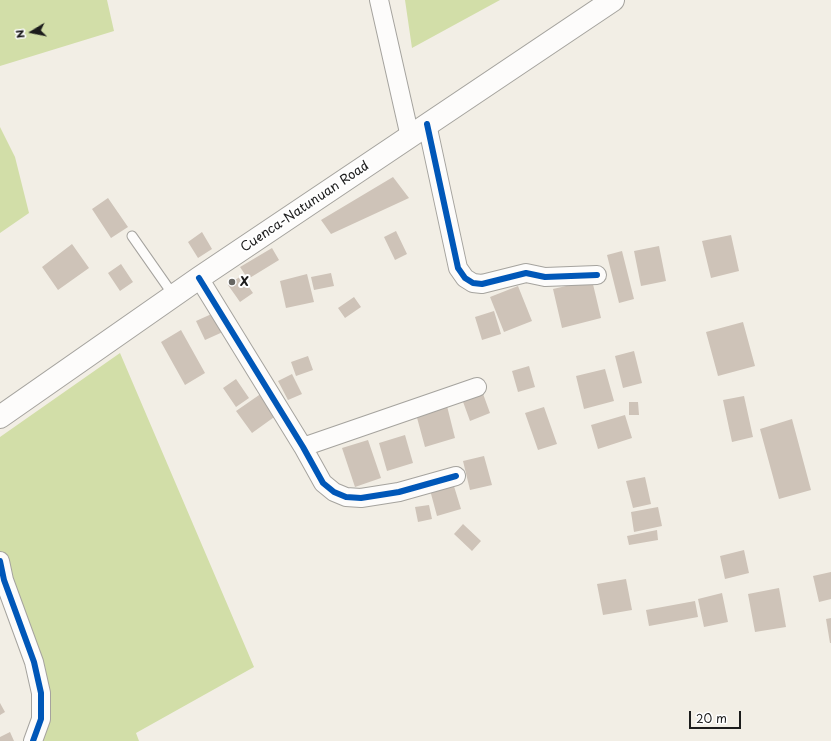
<!DOCTYPE html>
<html>
<head>
<meta charset="utf-8">
<style>
	body { margin:0 }
	#map { position:relative; width:831px; height:741px; overflow:hidden; background:#f2eee5; font-family:"Playpen Sans",sans-serif }
	canvas { display:block }
	.north { position:absolute; left:12px; top:12px; width:40px; height:40px; -webkit-text-stroke:3px #fff; paint-order:stroke; rotate:260deg; font-size:11px; font-weight:700; line-height:16px; text-align:center; color:#1c1c1c }
	.north::after { content:''; display:block; margin:auto; width:14px; height:18px; background:#1c1c1c; clip-path:polygon(50% 0,100% 100%,50% 72%,0 100%) }
	.scale { position:absolute; left:689px; top:711px; width:52px; height:18px; box-sizing:border-box; border:2px solid #1c1c1c; border-top:0; padding-left:5px; font-size:12px; line-height:14px; white-space:nowrap; color:#1c1c1c; -webkit-text-stroke:3px #fff; paint-order:stroke }
</style>
</head>
<body>
<div id="map">
<canvas width="831" height="741"></canvas>
<div class="north">N</div>
<div class="scale">20 m</div>
</div>
<script>
const ctx = document.querySelector('canvas').getContext('2d');
ctx.lineJoin = 'round';
function paint(path, color) {
  ctx.fillStyle = color;
  ctx.fill(path, 'evenodd');
}
function shape(rows) {
  const path = new Path2D();
  for (const r of rows) {
    path.moveTo(r[0], r[1]);
    for (let i = 2; i < r.length; i += 2) path.lineTo(r[i], r[i + 1]);
  }
  return path;
}
function trace(path, color, width, dash) {
  ctx.strokeStyle = color;
  ctx.lineWidth = width;
  ctx.lineCap = dash ? 'butt' : 'round';
  ctx.setLineDash(dash || []);
  ctx.stroke(path);
}
function drawText(font, color, halo, rows, align = 'center') {
  ctx.font = font + ' "Playpen Sans",sans-serif';
  ctx.lineWidth = 4;
  ctx.setLineDash([]);
  ctx.textBaseline = 'middle';
  ctx.strokeStyle = halo;
  ctx.fillStyle = color;
  for (const [text, x, y, turn = 0] of rows) {
    ctx.save();
    ctx.translate(x, y);
    ctx.rotate((+turn || 0) * Math.PI / 180);
    ctx.textAlign = isNaN(turn) ? turn : align;
    if (halo) ctx.strokeText(text, 0, 0);
    ctx.fillText(text, 0, 0);
    ctx.restore();
  }
}
const green = shape([
	[0,0,107,0,114,31,0,66],
	[405,0,500,0,412,48],
	[0,127,15,157,29,213,0,233],
	[120,353,254,667,136,733,139,741,35,741,48,716,0,559,0,437]
]);
const building = shape([
	[393,177,409,198,331,234,321,220],
	[108,198,128,227,111,238,92,209],
	[396,231,407,254,395,260,384,237],
	[202,232,212,249,198,258,188,242],
	[731,235,739,271,711,278,702,241],
	[72,244,89,268,58,290,42,267],
	[659,246,666,281,641,286,634,251],
	[272,248,279,260,248,279,240,267],
	[622,251,634,299,619,303,607,255],
	[121,264,133,282,120,291,108,273],
	[331,273,334,286,314,290,311,277],
	[307,274,314,302,286,308,280,281],
	[241,276,253,293,240,302,228,285],
	[592,280,601,318,562,328,553,289],
	[518,286,532,321,504,332,490,297],
	[354,297,361,307,345,318,338,308],
	[494,311,501,334,482,340,475,317],
	[216,312,225,331,205,340,196,321],
	[743,322,755,366,718,376,706,332],
	[181,330,205,373,185,385,161,342],
	[634,351,642,383,623,388,615,356],
	[308,356,313,370,296,376,291,362],
	[529,366,535,387,518,392,512,371],
	[605,369,614,401,584,409,576,376],
	[292,374,302,394,288,400,278,381],
	[236,379,249,398,236,407,223,388],
	[482,391,490,413,470,421,462,399],
	[262,393,277,415,252,433,236,411],
	[744,396,753,437,732,442,723,400],
	[629,402,638,402,639,415,629,415],
	[447,406,455,438,425,447,416,414],
	[544,407,557,444,538,450,525,413],
	[625,415,632,438,598,449,591,425],
	[792,419,811,490,779,499,760,429],
	[405,435,413,463,387,471,379,443],
	[368,440,381,478,355,487,342,448],
	[484,456,492,485,470,490,463,461],
	[645,477,651,504,633,508,626,481],
	[453,483,461,509,437,516,430,490],
	[429,505,432,519,418,522,415,507],
	[658,507,662,526,634,532,631,512],
	[463,524,481,541,472,551,454,534],
	[657,530,658,540,629,545,627,536],
	[744,550,749,573,725,579,720,556],
	[831,572,831,599,819,602,813,576],
	[626,579,632,610,603,615,597,584],
	[779,588,786,627,755,632,748,594],
	[722,593,728,622,704,627,698,599],
	[695,601,698,617,649,626,646,610],
	[831,618,831,643,830,643,826,619],
	[0,703,5,712,0,715],
	[10,732,14,741,0,741,0,737]
]);
const lane = shape([
	[132,236,174,296]
]);
const street = shape([
	[379,0,410,137],
	[427,124,458,268,465,278,473,283,482,284,526,273,545,277,597,275],
	[199,278,303,447,323,483,334,492,346,497,361,498,399,492,456,476],
	[303,447,477,387],
	[0,561,4,580,34,662,41,693,41,719,33,741]
]);
const secondary = shape([
	[0,417,199,278,613,0]
]);
const cycleway = shape([
	[427,124,458,268,465,278,473,283,482,284,526,273,545,277,597,275],
	[199,278,303,447,323,483,334,492,346,497,361,498,399,492,456,476],
	[0,561,4,580,34,662,41,693,41,719,33,741]
]);
const markers = [
	[232,282,4,"#676662"]
];
const streetNames = [
	["Cuenca-Natunuan Road",305,207,-34]
];
const poiNames = [
	["X",240,282]
];
paint(green, '#d2dea8');
paint(building, '#cec3b8');
trace(lane, '#a5a39e', 11);
trace(street, '#a5a39e', 20);
trace(secondary, '#a5a39e', 24);
trace(lane, '#fdfcfb', 9);
trace(street, '#fdfcfb', 18);
trace(secondary, '#fdfcfb', 22);
trace(cycleway, '#0057b8', 6);
for (const [x, y, r, color] of markers) {
  const dot = new Path2D();
  dot.arc(x, y, r, 0, 2 * Math.PI);
  ctx.fillStyle = color;
  ctx.fill(dot);
  trace(dot, '#fff', 1.5);
}
drawText('13px', '#1c1c1c', '#fff', streetNames);
drawText('bold 13px', '#1c1c1c', '#fff', poiNames, 'left');
</script>
</body>
</html>
